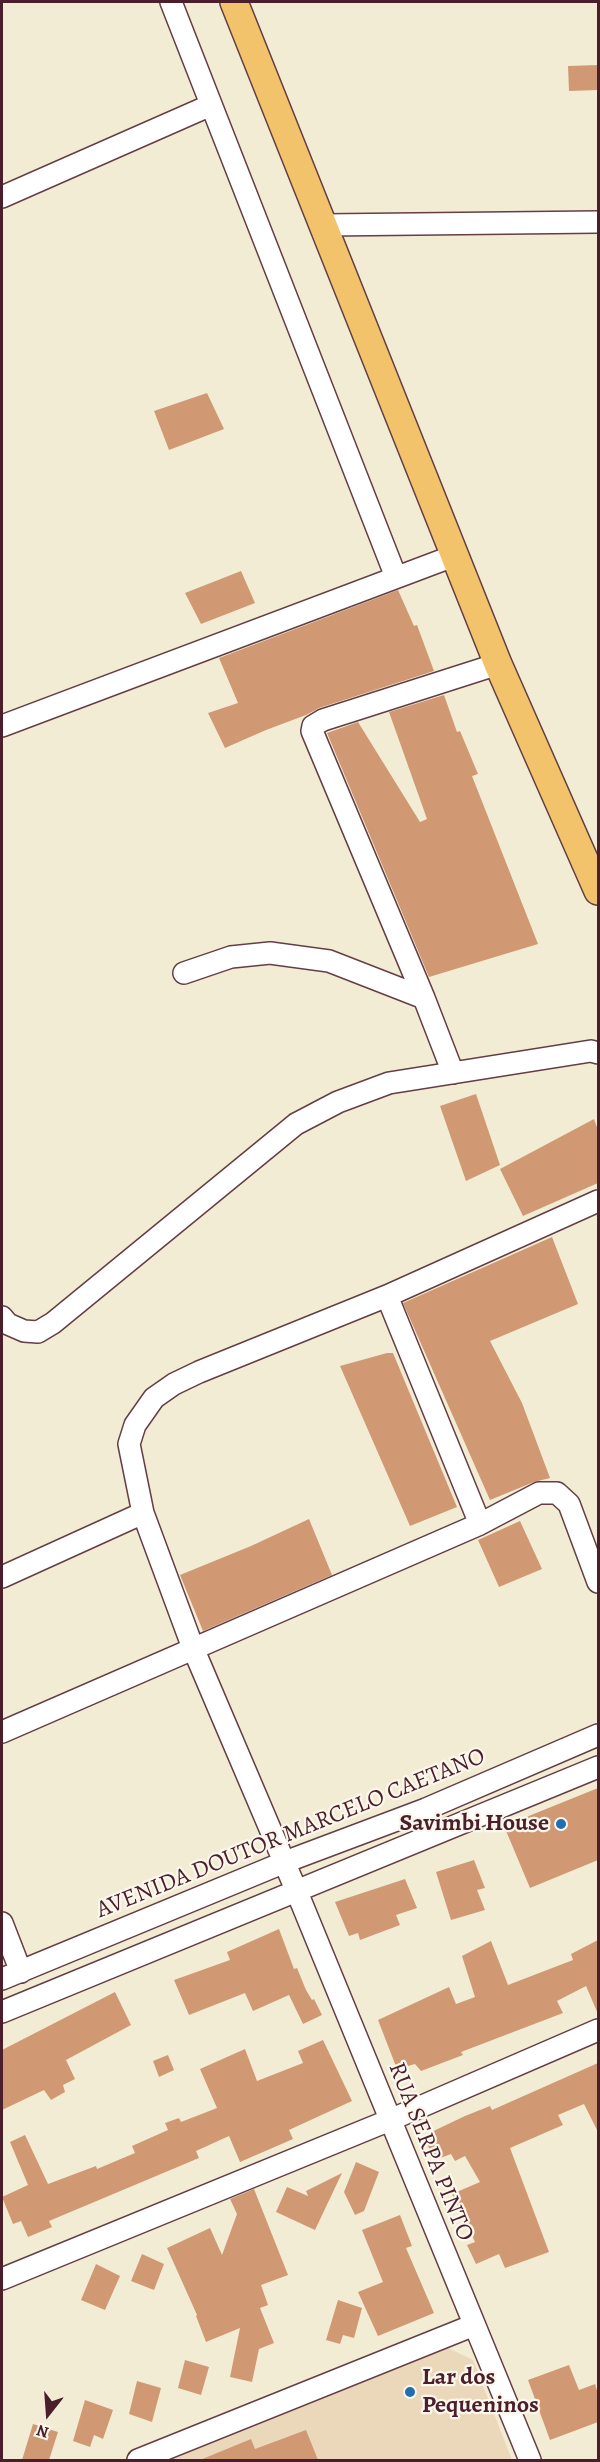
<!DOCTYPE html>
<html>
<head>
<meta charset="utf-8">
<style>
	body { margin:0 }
	#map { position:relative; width:600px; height:2462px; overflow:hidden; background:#f3ecd5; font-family:Alegreya,serif }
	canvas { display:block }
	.frame { position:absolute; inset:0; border:3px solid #4a1f2b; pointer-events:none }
	.north { position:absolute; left:18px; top:2384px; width:60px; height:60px; -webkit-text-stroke:4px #fbf7ec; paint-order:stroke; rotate:197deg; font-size:16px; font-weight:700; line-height:24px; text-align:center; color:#4a1f2b }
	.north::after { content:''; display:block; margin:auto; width:21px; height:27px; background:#4a1f2b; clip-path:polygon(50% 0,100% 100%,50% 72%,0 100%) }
</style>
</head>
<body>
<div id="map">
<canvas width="600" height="2462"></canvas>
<div class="frame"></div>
<div class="north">N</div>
</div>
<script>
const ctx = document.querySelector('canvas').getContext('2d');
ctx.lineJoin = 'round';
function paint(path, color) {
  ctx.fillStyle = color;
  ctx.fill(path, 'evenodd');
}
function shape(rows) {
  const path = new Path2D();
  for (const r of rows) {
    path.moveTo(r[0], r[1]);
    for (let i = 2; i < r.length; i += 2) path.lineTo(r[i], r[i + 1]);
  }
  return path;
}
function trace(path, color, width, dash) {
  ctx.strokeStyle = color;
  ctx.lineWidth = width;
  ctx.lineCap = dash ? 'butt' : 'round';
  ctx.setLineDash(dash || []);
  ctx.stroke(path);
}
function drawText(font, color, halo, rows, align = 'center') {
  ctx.font = font + ' Alegreya,serif';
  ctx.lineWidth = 4.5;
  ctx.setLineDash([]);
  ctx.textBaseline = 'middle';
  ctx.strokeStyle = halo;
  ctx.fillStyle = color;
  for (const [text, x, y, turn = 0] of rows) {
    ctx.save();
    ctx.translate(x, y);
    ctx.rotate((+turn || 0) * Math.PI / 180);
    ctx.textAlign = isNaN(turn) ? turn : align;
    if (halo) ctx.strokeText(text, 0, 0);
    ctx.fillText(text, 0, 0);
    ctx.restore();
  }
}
const built = shape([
	[446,2347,473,2360,512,2460,164,2460]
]);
const building = shape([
	[598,65,598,90,569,91,568,66],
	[207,393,224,429,169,450,154,411],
	[241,571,255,603,201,624,185,593],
	[398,590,414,626,417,625,434,671,319,708,306,715,266,730,225,748,208,713,238,703,219,658],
	[444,695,457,732,460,731,478,774,472,776,538,944,429,977,327,733,358,722,420,822,427,819,389,712],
	[476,1094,500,1165,466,1181,440,1106],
	[594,1119,598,1130,598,1183,523,1216,500,1169],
	[552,1237,578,1304,490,1341,522,1403,550,1478,534,1482,490,1500,403,1303],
	[387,1353,393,1353,457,1507,410,1526,340,1366],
	[309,1519,332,1575,203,1631,180,1575,251,1546],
	[520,1521,542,1569,499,1587,478,1540],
	[598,1788,598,1860,530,1888,504,1826],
	[474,1860,485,1888,477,1890,485,1910,451,1920,436,1872],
	[405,1879,417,1908,396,1915,400,1925,360,1940,358,1933,349,1936,335,1902],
	[279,1929,294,1969,297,1968,306,1990,312,2000,314,1999,322,2015,303,2024,289,1995,253,2011,245,1993,189,2015,174,1980,230,1960,227,1952],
	[598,1940,598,2014,586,1986,557,2001,563,2013,461,2052,463,2055,421,2071,415,2064,397,2069,378,2020,449,1987,456,2004,475,1997,462,1956,491,1941,508,1985,573,1960,571,1954],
	[115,1992,131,2025,66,2060,75,2079,63,2085,65,2092,51,2100,44,2090,2,2110,2,2050],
	[323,2040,352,2101,289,2130,293,2139,240,2162,229,2136,196,2151,199,2158,49,2221,52,2227,28,2237,21,2221,13,2224,2,2197,28,2185,10,2142,25,2135,48,2184,96,2166,97,2169,135,2153,132,2146,168,2130,165,2123,179,2118,181,2122,217,2108,200,2069,245,2049,257,2081,303,2063,298,2051],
	[168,2055,174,2070,159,2077,153,2061],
	[598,2063,598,2132,584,2104,558,2115,563,2125,510,2148,549,2252,505,2268,499,2254,476,2264,467,2245,475,2242,452,2194,480,2182,465,2156,455,2161,451,2154,435,2160,423,2136,465,2116,490,2106,492,2110],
	[356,2162,379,2172,364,2211,355,2215,344,2192],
	[342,2173,315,2230,276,2212,287,2187,308,2196,306,2191],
	[254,2189,288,2275,261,2285,268,2305,260,2308,274,2343,259,2349,252,2382,230,2377,240,2328,206,2342,196,2316,197,2315,167,2248,210,2228,222,2255,237,2214,230,2199],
	[400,2215,412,2246,406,2248,434,2313,378,2336,358,2292,383,2282,362,2230],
	[142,2254,164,2264,154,2290,131,2281],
	[96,2264,120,2276,105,2310,81,2300],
	[338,2300,362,2308,354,2338,343,2335,340,2344,326,2340],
	[185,2360,209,2367,201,2395,178,2388],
	[569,2365,579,2390,595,2384,598,2394,598,2422,550,2440,528,2380],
	[137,2381,161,2388,152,2422,129,2414],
	[85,2400,113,2410,103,2439,94,2435,90,2447,73,2441],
	[33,2424,58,2432,49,2460,22,2460],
	[306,2430,318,2460,200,2460,251,2439,255,2449]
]);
const minor = shape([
	[171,2,396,577],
	[2,197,211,105],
	[325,225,598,222],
	[2,726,456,555],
	[184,973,231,957,270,953,329,961,424,998],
	[453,1073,424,998,312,731,313,726,323,720,498,664],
	[387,1296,480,1524],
	[2,1317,8,1324,24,1331,38,1332,53,1323,296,1124,338,1102,389,1083,591,1051,598,1053],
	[2,1577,143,1513],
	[2,1732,480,1524,539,1493,557,1493,569,1504,598,1582],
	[2,1923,21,1972],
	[2,1979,285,1862,426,1809,598,1735],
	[2,2012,598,1767],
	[2,2279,390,2120,598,2030],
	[138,2460,474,2325],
	[530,2460,297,1892,193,1648,143,1513,129,1444,135,1425,154,1398,174,1384,199,1372,387,1296,598,1201]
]);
const major = shape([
	[234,2,498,664,598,891]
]);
const markers = [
	[561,1824,6,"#1f6fb2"],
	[410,2392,6,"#1f6fb2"]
];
const poiNames = [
	["Savimbi House",549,1824],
	["Lar dos",422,2378,"left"],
	["Pequeninos",422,2406,"left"]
];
const streetNames = [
	["AVENIDA DOUTOR MARCELO CAETANO",291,1834,-22],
	["RUA SERPA PINTO",430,2152,68]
];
paint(built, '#ebd8ba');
paint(building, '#d09973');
trace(minor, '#633e44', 24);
trace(major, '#633e44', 30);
trace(minor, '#fff', 21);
trace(major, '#f2c36a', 27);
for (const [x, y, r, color] of markers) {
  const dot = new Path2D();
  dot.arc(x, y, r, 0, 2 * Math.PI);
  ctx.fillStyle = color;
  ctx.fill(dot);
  trace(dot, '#fbf7ec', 2);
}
drawText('bold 24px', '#4a1f2b', '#fbf7ec', poiNames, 'right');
drawText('24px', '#4a1f2b', '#fbf7ec', streetNames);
</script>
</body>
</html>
